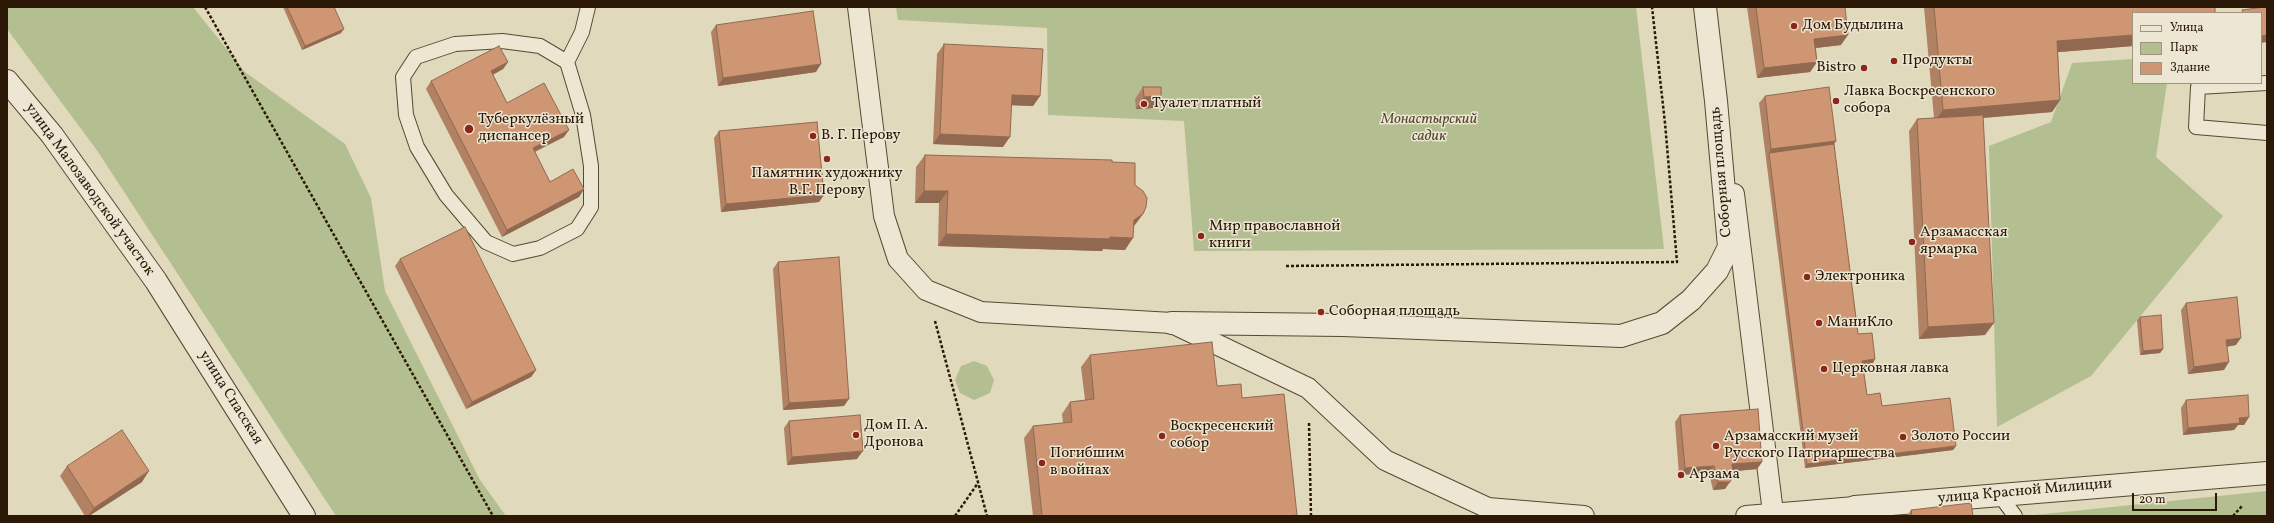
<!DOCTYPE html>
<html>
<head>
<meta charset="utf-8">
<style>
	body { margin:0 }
	#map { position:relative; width:2274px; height:523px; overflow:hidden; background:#e1d9bb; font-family:Vollkorn,serif }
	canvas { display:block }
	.frame { position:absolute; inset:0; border:8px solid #2b1806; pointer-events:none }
	.legend { position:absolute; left:2132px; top:12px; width:130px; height:72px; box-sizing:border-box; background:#ece6d3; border:1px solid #9f9481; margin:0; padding:5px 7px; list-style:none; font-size:12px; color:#2b1806 }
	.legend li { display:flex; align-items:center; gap:8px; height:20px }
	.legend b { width:20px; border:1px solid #9f9481 }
	.scale { position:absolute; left:2132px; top:493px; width:85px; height:18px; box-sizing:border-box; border:2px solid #2b1806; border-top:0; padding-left:5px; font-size:12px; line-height:14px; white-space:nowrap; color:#2b1806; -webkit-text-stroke:3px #ece6d3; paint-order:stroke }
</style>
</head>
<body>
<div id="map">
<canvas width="2274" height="523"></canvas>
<div class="frame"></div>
<ul class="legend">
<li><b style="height:5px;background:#ece6d3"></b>Улица</li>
<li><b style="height:11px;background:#b3bf90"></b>Парк</li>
<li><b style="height:11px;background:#ce9673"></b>Здание</li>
</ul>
<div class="scale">20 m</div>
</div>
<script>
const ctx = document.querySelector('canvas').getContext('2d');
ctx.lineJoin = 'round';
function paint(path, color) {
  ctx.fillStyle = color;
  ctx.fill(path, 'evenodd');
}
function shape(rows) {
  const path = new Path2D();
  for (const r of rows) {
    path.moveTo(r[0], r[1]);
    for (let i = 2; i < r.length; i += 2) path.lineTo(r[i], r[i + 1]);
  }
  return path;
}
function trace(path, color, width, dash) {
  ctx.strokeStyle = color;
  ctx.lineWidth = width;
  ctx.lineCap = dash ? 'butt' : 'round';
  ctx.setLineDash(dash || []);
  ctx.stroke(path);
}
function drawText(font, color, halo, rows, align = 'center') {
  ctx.font = font + ' Vollkorn,serif';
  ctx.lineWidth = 3;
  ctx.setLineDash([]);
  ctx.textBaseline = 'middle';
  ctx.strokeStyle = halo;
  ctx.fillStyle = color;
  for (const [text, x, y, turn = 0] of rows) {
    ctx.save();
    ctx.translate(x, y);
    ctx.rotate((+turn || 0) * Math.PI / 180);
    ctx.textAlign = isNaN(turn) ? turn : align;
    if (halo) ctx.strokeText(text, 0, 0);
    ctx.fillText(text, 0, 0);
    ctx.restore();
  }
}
const green = shape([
	[7,7,193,7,245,72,345,144,371,198,385,291,480,480,506,516,336,516,96,149,7,29],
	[896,7,1636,7,1664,249,1194,251,1184,121,1048,115,1047,28,898,20],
	[2133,59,2133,83,2167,83,2156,157,2223,216,2091,376,1997,427,1989,146,2051,122,2072,63],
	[974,361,987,366,994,380,990,393,974,400,960,393,955,380,961,366],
	[2267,491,2267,516,2025,516]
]);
const path = shape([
	[205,7,493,516],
	[1286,266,1677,262,1665,123,1652,7],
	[935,321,987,516],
	[1309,423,1311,516],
	[955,516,978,483],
	[2233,516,2242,506]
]);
const service = shape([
	[567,62,540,46,502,41,455,44,416,57,403,77,406,115,417,147,446,195,486,242,513,254,540,248,577,229,591,207,591,166,583,115,567,62,582,32,588,7],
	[2267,83,2198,87,2196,127,2267,133],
	[1999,494,2015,516]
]);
const pedestrian = shape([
	[858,7,884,216,898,259,926,290,981,312,1172,323,1308,388,1385,460,1488,508,1584,516],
	[1734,194,1773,513],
	[1746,516,1855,507]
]);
const minor = shape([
	[1856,516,1855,507,2267,473]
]);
const tertiary = shape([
	[7,81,52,135,156,281,304,516],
	[1172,323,1343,325,1621,336,1662,323,1691,300,1717,271,1729,247,1716,101,1705,7]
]);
const wall = shape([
	[283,7,334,7,341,33,302,50],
	[1747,7,1845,7,1841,45,1816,48,1817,62,1810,72,1757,78],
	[1924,7,2215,7,2133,13,2133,46,2058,52,2060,100,2052,112,1983,118,1985,335,1919,339,1909,131,1917,119,1934,118],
	[716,25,816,72,718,86,711,32],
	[944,44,1040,96,1033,106,1011,105,1003,147,933,144,937,54],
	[508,62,503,69,493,75,507,103,564,137,535,152,550,182,584,189,579,197,502,237,426,89,431,81],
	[1143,87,1153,108,1136,109,1135,99],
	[1765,96,1836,141,1834,144,1858,334,1875,359,1873,363,1863,364,1867,395,1882,406,1956,446,1953,450,1805,468,1759,103],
	[719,131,824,195,819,202,721,212,714,138],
	[925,155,1112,162,1135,185,1143,214,1133,227,1125,250,1103,249,1102,251,938,246,939,203,915,203,916,167],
	[400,259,536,370,531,377,466,409,395,266],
	[778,262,844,406,783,410,773,269],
	[2186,303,2236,345,2227,347,2224,370,2188,374,2181,310],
	[2140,317,2163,349,2160,353,2140,355,2137,320],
	[1090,355,1217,386,1242,398,1296,516,1033,516,1024,438,1033,426,1063,423,1062,414,1070,402,1085,400,1081,367],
	[2267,387,2267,401,2266,388],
	[2186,400,2249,417,2244,425,2238,425,2234,430,2183,435,2181,408],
	[1680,415,1762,462,1757,469,1733,471,1725,489,1713,490,1709,473,1679,475,1675,422],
	[789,421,857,459,787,465,784,428],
	[67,466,142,482,89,516,85,516,60,476],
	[1911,510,1973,516,1907,516]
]);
const shadedWall = shape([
	[344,29,341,33,302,50,305,46],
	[1848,35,1841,45,1807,49,1814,39],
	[2133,35,2133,46,2048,53,2057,41],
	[2267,35,2267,42,2261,43,2261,36],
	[508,62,503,69,486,78,491,71],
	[1817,62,1810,72,1757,78,1764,68],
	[821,64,816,72,718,86,723,78],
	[1012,95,1040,96,1033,106,1005,105],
	[1161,96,1153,108,1136,109,1144,97],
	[2060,100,2052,112,1934,122,1943,110],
	[569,130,564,137,527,155,533,148],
	[940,134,1010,137,1003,147,933,144],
	[1836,141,1831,148,1769,153,1771,149],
	[584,189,579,197,502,237,507,230],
	[924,191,948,191,939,203,915,203],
	[824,195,819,202,721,212,726,204],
	[1143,214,1134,226,1125,232,1134,220],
	[946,234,1110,237,1133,238,1125,250,1103,249,1102,251,938,246],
	[1994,323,1985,335,1919,339,1928,327],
	[2241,338,2236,345,2221,347,2226,340],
	[2163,349,2160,353,2140,355,2143,351],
	[1875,359,1873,363,1859,365,1862,361],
	[2229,362,2224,370,2188,374,2194,367],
	[536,370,531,377,466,409,472,402],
	[849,399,844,406,783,410,789,403],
	[2249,417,2244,425,2238,425,2234,430,2183,435,2188,428,2239,418],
	[1956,446,1953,450,1805,468,1807,464],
	[863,451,857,459,787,465,792,457],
	[1762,462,1757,469,1727,472,1732,464],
	[1714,466,1709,473,1679,475,1685,468],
	[149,471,142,482,89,516,88,516,94,508],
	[1718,482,1730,482,1725,489,1713,490]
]);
const building = shape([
	[287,7,334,7,344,29,305,46,287,7],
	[1756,7,1845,7,1848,35,1814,39,1817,62,1764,68,1756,7],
	[1934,7,2215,7,2215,13,2133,13,2133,35,2057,41,2060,100,1943,110,1934,7],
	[2264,7,2267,7,2267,35,2261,36,2261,13,2243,13,2242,10,2264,7],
	[813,11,821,64,723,78,716,25,813,11],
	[944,44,1043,49,1040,96,1012,95,1010,137,940,134,944,44],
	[499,46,508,62,491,71,507,103,544,83,569,130,533,148,550,182,573,169,584,189,507,230,431,81,499,46],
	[1143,87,1161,87,1161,96,1144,97,1143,87],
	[1829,87,1836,141,1771,149,1765,96,1829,87],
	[1983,115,1994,323,1928,327,1917,119,1983,115],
	[817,122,824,195,726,204,719,131,817,122],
	[1834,144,1858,334,1872,333,1875,359,1862,361,1867,395,1880,393,1882,406,1950,398,1956,446,1807,464,1769,153,1834,144],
	[925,155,1112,160,1112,162,1135,163,1135,185,1143,191,1147,198,1146,207,1143,214,1134,220,1133,238,1110,237,1110,239,946,234,948,191,924,191,925,155],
	[465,227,536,370,472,402,400,259,465,227],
	[839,257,849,399,789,403,778,262,839,257],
	[2237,297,2241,338,2226,340,2229,362,2194,367,2186,303,2237,297],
	[2161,315,2163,349,2143,351,2140,317,2161,315],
	[1212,342,1217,386,1241,384,1242,398,1284,394,1297,515,1286,516,1042,516,1033,426,1072,422,1070,402,1094,399,1090,355,1212,342],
	[2248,395,2249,417,2239,418,2240,423,2188,428,2186,400,2248,395],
	[1758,409,1762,462,1732,464,1733,475,1730,482,1718,482,1714,466,1685,468,1680,415,1758,409],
	[860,415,863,451,792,457,789,421,860,415],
	[122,430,149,471,94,508,67,466,122,430],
	[1971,503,1973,516,1912,516,1911,510,1971,503]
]);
const markers = [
	[1794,26,4,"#8f2418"],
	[1894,61,4,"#8f2418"],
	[1864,68,4,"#8f2418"],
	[1836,101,4,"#8f2418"],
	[1144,104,4,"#8f2418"],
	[469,129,5,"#8f2418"],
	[813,136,4,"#8f2418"],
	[827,159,4,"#8f2418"],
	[1201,236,4,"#8f2418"],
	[1912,242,4,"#8f2418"],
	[1807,277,4,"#8f2418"],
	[1321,312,4,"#8f2418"],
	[1819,323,4,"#8f2418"],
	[1824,369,4,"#8f2418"],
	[856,435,4,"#8f2418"],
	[1162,436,4,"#8f2418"],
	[1903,437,4,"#8f2418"],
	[1716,446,4,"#8f2418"],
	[1042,463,4,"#8f2418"],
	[1681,475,4,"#8f2418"]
];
const poiNames = [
	["Дом Будылина",1802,26],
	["Продукты",1902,61],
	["Bistro",1856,68,"right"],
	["Лавка Воскресенского",1844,92],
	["собора",1844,109],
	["Туалет платный",1152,104],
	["Туберкулёзный",478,120],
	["диспансер",478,137],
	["В. Г. Перову",821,136],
	["Памятник художнику",827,174,"center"],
	["В.Г. Перову",827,191,"center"],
	["Мир православной",1209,227],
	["книги",1209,244],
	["Арзамасская",1920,233],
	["ярмарка",1920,250],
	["Электроника",1815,277],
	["Соборная площадь",1329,312],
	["МаниКло",1827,323],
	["Церковная лавка",1832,369],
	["Дом П. А.",864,426],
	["Дронова",864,443],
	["Воскресенский",1170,427],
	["собор",1170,444],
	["Арзамасский музей",1724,437],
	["Русского Патриаршества",1724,454],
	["Золото России",1911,437],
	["Погибшим",1050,454],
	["в войнах",1050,471],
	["Арзама",1689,475]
];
const parkNames = [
	["Монастырский",1429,120],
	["садик",1429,137]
];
const streetNames = [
	["Соборная площадь",1722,172,-95],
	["улица Малозаводской участок",89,190,54],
	["улица Спасская",230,398,58],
	["улица Красной Милиции",2025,492,-5]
];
paint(green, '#b3bf90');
trace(service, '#584833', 16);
trace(pedestrian, '#584833', 22);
trace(minor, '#584833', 24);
trace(tertiary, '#584833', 24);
trace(path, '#2b1806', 2.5, [3, 2]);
trace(service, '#ece6d3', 14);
trace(pedestrian, '#ece6d3', 20);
trace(minor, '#ece6d3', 22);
trace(tertiary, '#ece6d3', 22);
paint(wall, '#b18163');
paint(shadedWall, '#906950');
paint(building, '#ce9673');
trace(building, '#906950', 1);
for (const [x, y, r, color] of markers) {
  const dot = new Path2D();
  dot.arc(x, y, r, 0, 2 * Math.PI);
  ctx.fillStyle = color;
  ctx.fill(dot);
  trace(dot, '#ece6d3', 1.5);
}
drawText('15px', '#2b1806', '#ece6d3', poiNames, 'left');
drawText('italic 15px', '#544a2f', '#ece6d3', parkNames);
drawText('15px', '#2b1806', '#ece6d3', streetNames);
</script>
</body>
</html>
